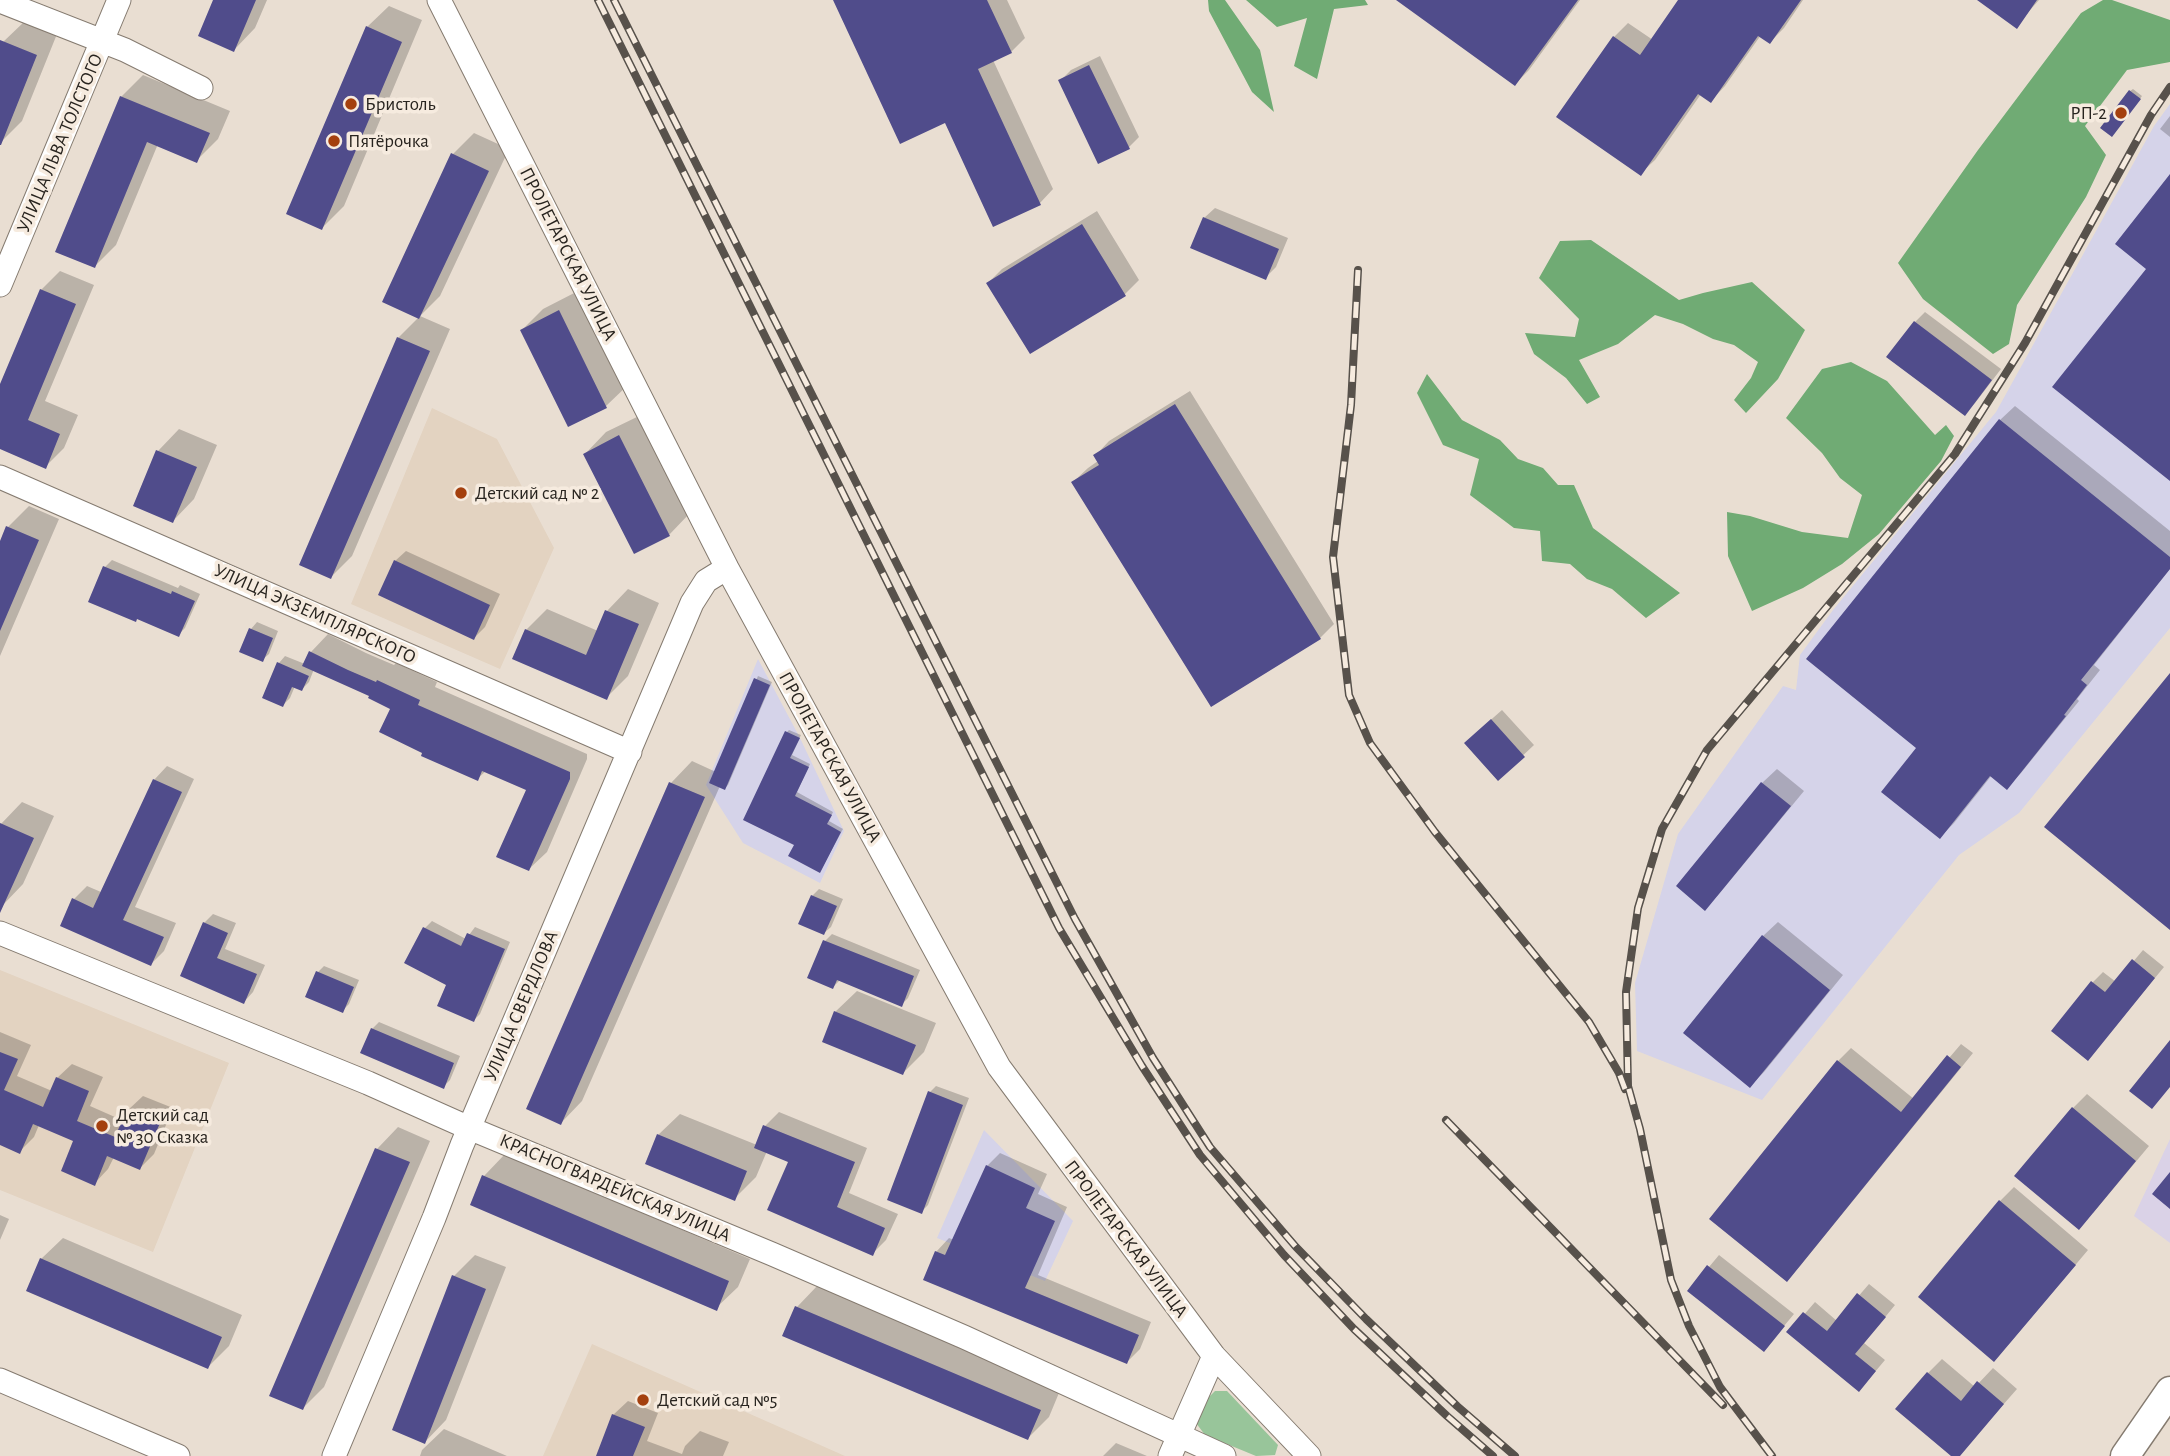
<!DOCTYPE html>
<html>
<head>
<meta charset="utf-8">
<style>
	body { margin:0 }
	canvas { display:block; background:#e9ded2 }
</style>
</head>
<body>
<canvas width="2170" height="1456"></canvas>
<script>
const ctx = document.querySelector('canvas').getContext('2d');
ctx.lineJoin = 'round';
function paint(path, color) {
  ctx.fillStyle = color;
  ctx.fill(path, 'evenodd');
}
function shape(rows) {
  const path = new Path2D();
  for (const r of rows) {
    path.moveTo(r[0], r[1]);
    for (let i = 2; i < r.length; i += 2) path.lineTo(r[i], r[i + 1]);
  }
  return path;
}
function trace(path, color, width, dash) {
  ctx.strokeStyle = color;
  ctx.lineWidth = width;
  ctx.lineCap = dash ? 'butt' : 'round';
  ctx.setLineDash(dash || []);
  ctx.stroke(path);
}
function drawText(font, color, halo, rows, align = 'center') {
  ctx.font = font + ' "Alegreya Sans",sans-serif';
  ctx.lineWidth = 7;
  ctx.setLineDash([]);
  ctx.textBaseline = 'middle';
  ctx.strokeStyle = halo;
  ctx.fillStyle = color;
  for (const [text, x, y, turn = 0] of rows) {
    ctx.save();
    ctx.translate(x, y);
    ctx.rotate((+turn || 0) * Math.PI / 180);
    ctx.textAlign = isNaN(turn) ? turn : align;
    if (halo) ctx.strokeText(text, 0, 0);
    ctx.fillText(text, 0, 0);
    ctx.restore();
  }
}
const commercial = shape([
	[2170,1139,2170,1243,2134,1216]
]);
const industrial = shape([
	[2170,104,2170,628,2019,813,1959,855,1762,1100,1637,1051,1635,983,1678,834,1783,686,1796,690,1800,655,1833,610,1996,412,2154,126],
	[758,659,800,738,844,831,820,883,743,843,706,785],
	[984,1130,1073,1221,1045,1281,937,1238]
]);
const built = shape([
	[432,408,497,439,554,548,500,669,351,604],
	[0,970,229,1063,153,1252,0,1190],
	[592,1344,845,1456,543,1456]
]);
const green = shape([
	[1215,1391,1227,1391,1278,1445,1275,1455,1256,1456,1205,1435,1196,1423,1206,1400]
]);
const forest = shape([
	[1208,0,1225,0,1260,50,1274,112,1252,92,1209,11],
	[1246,0,1365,0,1368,5,1334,9,1317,79,1294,66,1307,18,1277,27],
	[2103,0,2112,0,2170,20,2170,62,2127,70,2085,126,2106,155,2086,197,2017,305,2009,344,1993,354,1923,299,1898,263,1978,150,2081,13],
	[1591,240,1679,300,1703,293,1752,282,1805,330,1778,379,1746,413,1734,400,1751,378,1758,362,1734,345,1713,339,1683,324,1655,315,1618,344,1579,360,1600,397,1587,404,1566,378,1534,354,1525,333,1575,337,1579,319,1539,278,1560,241],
	[1851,362,1887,381,1935,435,1946,425,1954,436,1941,461,1879,534,1842,564,1803,588,1752,611,1728,556,1727,512,1750,516,1802,532,1848,538,1862,495,1840,478,1822,453,1786,418,1822,369],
	[1427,374,1462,420,1500,440,1518,459,1543,468,1558,485,1574,485,1593,528,1680,593,1646,618,1612,589,1587,579,1570,564,1542,561,1540,531,1514,528,1470,495,1479,459,1443,445,1417,393]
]);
const shadow = shape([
	[215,0,267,0,255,28,234,50],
	[834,0,1007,0,1025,38,1011,52,993,60,1053,189,1040,203,945,121],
	[1414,0,1580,0,1529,70,1515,84],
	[1681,0,1803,0,1784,28,1770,42,1761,35,1725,86,1711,101,1701,94,1655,160,1640,174,1614,37,1628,23,1653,40],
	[1980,0,2039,0,2016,26],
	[389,6,422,20,344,206,322,228,367,27],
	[25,21,57,34,22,121,1,142,0,50,3,42],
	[1100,56,1139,137,1129,147,1060,81,1071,70],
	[143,75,230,111,218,139,197,160,158,144,116,245,95,266,121,97],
	[2133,89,2142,96,2115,132,2130,91],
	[2170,116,2170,137,2160,129],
	[474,133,509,149,440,296,420,316,450,329,352,556,331,577,398,338,419,317,453,154],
	[1215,208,1288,238,1276,267,1265,278,1204,218],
	[1097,211,1139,280,1125,294,1030,352,988,283,1002,269],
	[60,271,94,285,45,401,78,415,64,448,45,467,0,447,0,388,41,290],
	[580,290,628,385,606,406,569,425,522,330,543,309],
	[1925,312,2001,369,1975,403,1965,414,1915,322],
	[1190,391,1334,624,1320,638,1073,482,1088,468,1098,461,1095,456,1109,441],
	[2015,406,2170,531,2170,569,2094,665,2100,670,2077,699,2079,701,2021,773,2007,787,1992,775,1954,823,1940,837,1919,747,2000,420],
	[641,415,690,513,669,535,585,454,606,432],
	[179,429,217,445,194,499,173,521,158,451],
	[29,506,59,519,0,656,0,545,8,527],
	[406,551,500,594,485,627,474,638,395,561],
	[112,560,178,588,180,585,200,594,185,628,178,635,105,567],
	[628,589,659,603,628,676,606,698,526,630,547,609,598,631,607,611],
	[257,622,278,631,269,654,262,660,251,629],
	[328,634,366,653,394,665,396,663,437,682,435,687,587,754,587,759,547,852,529,869,528,789,486,771,477,779,425,752,392,708,371,695,314,669,309,682,302,689,295,686,290,698,283,705,279,663,285,656,305,664,311,652],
	[758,676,772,682,728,785,725,788,720,786,582,1101,561,1123,528,1108,671,783,692,761,716,772],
	[1502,710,1534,745,1499,778,1477,732],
	[789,730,801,735,792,755,810,764,797,792,833,812,829,821,843,829,822,868,796,844,787,732],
	[167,766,194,779,135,907,176,923,164,951,151,964,74,899,87,886,101,892,154,780],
	[1777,769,1804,791,1719,894,1705,908,1678,886,1762,783],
	[22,802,54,816,23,884,2,906,0,905,0,825],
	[819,889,843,899,831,927,824,933,800,923,812,896],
	[213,914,236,923,225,949,265,965,253,992,244,1002,182,975,204,923],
	[432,921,466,939,475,927,510,942,480,1014,474,1020,448,984,407,963,425,928],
	[1778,922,1843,975,1764,1072,1750,1086,1763,936],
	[832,934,920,970,908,998,901,1005,840,980,833,987,825,941],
	[2143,950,2164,967,2088,1059,2093,982,2103,972,2116,982],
	[324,966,359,980,349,1004,342,1011,318,972],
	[857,991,936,1023,924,1052,903,1073,835,1012],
	[379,1022,460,1056,450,1080,443,1087,372,1029],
	[0,1032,31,1045,17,1076,52,1091,57,1078,72,1064,103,1077,90,1106,124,1121,128,1110,143,1096,173,1108,154,1154,140,1168,114,1157,108,1169,94,1184,76,1140,39,1125,34,1137,20,1151,0,1143],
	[1961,1044,1973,1053,1800,1266,1787,1280,1838,1061,1851,1048,1914,1099],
	[936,1086,969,1098,928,1205,922,1211,930,1092],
	[2087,1094,2149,1146,2093,1213,2073,1108],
	[779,1112,867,1148,849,1193,898,1214,886,1240,872,1254,791,1161,767,1151,756,1177,734,1199,658,1135,680,1114,757,1145,765,1126],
	[398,1127,430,1141,324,1387,303,1408,377,1149],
	[1000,1153,1047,1174,1038,1194,1067,1207,1038,1275,1151,1322,1140,1349,1127,1362,936,1252,949,1238,954,1240,987,1166],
	[505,1154,750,1259,738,1287,716,1308,472,1204,484,1176],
	[2014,1187,2088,1250,2008,1345,2000,1201],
	[0,1215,9,1219,0,1240],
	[63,1238,242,1315,229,1346,208,1367,41,1259],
	[475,1255,506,1267,446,1420,425,1442,454,1276],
	[1719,1255,1794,1314,1764,1350,1689,1291],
	[1869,1284,1895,1305,1864,1343,1885,1360,1869,1379,1789,1332,1815,1302,1837,1321],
	[818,1285,1061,1388,1049,1417,1028,1438,797,1307],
	[1942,1359,1975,1387,1993,1368,2017,1389,1958,1456,1954,1456,1928,1373],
	[628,1401,658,1413,647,1441,682,1454,685,1446,700,1431,729,1442,723,1456,598,1456,613,1415],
	[444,1429,507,1456,420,1456,422,1450],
	[1116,1443,1147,1456,1103,1456]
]);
const building = shape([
	[213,0,256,0,234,52,198,36],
	[833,0,987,0,1012,53,978,69,1041,205,993,227,945,123,900,144],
	[1396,0,1578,0,1515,86],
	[1678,0,1801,0,1770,44,1758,36,1711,103,1698,94,1641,176,1556,117,1613,36,1640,55],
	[1977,0,2037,0,2017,29],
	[366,26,402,42,322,230,286,214],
	[0,40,37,55,1,145,0,145],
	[1089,65,1130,149,1098,164,1058,80],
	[2129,90,2141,99,2112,137,2100,128],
	[120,96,210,133,197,163,147,142,95,268,55,252],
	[451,153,489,171,419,319,382,302],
	[2170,174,2170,481,2052,387,2146,269,2115,244],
	[1203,217,1279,249,1266,280,1190,248],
	[1082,224,1126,296,1030,354,986,283],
	[40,289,76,304,28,420,60,434,46,469,0,449,0,384],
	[559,310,607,408,568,427,520,330],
	[1914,321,1992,380,1965,416,1886,357],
	[397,337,430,351,331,579,299,565],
	[1175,404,1321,639,1211,707,1071,482,1099,465,1093,455],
	[1999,419,2170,557,2170,569,2081,680,2087,685,2064,715,2066,716,2007,790,1990,776,1940,839,1881,792,1916,748,1806,659],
	[619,435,670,536,634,554,583,454],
	[156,450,197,467,173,523,133,506],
	[6,526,39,540,0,631,0,541],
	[394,560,490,605,474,640,378,595],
	[103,566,171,594,172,591,195,601,179,637,137,619,136,622,88,602],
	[605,610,639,624,607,700,512,659,525,629,586,655],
	[249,628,273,638,263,662,239,652],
	[309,651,348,670,376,682,377,680,420,700,418,705,570,772,570,779,529,871,496,857,526,790,482,771,478,781,421,756,422,753,379,732,390,709,368,698,369,696,302,666],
	[277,662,309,676,302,691,292,687,283,707,262,698],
	[2170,673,2170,930,2044,827],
	[754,678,770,685,725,790,709,783],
	[1491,719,1525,757,1498,781,1464,743],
	[785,731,800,738,790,758,809,767,795,796,832,815,827,824,841,832,820,873,788,856,794,845,743,820],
	[153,779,182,792,123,920,164,937,151,966,60,926,72,898,93,908],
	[669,782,705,797,561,1125,526,1109],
	[1761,782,1791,806,1705,911,1676,886],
	[0,823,34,838,0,913],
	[811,895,837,906,824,935,798,924],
	[203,922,228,933,217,958,257,974,244,1004,180,976],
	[423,927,461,946,467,933,505,949,474,1022,437,1006,446,985,404,963],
	[1762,935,1830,990,1750,1088,1683,1033],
	[823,940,914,976,902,1007,837,980,833,989,807,978],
	[2132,959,2155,978,2088,1061,2051,1031,2091,981,2105,992],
	[316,971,354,987,343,1013,305,997],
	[834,1011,916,1045,903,1075,822,1042],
	[371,1028,454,1063,444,1089,360,1053],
	[2170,1040,2170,1087,2152,1109,2129,1091],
	[0,1052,18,1059,4,1090,43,1107,56,1077,89,1091,77,1121,115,1137,127,1109,160,1123,140,1170,107,1156,95,1186,61,1171,73,1141,33,1124,20,1154,0,1145],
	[1947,1055,1961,1067,1787,1282,1709,1219,1837,1060,1901,1112],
	[928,1091,963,1105,922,1214,887,1200],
	[2072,1107,2136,1161,2079,1230,2014,1176],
	[763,1125,855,1162,837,1207,885,1228,873,1256,767,1210,788,1162,754,1148],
	[657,1134,747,1171,735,1201,645,1164],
	[375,1148,410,1162,303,1410,269,1396],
	[986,1165,1035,1188,1026,1208,1055,1221,1025,1288,1139,1335,1127,1364,923,1280,935,1251,945,1255],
	[2170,1172,2170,1209,2152,1194],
	[482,1175,729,1281,717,1311,470,1205],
	[1999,1200,2076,1265,1994,1362,1918,1297],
	[40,1258,222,1337,208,1369,26,1291],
	[1707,1265,1785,1326,1764,1352,1687,1291],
	[452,1275,486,1289,425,1444,392,1430],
	[1857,1293,1886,1317,1855,1354,1876,1371,1859,1392,1786,1332,1803,1312,1827,1331],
	[795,1306,1041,1410,1028,1440,782,1336],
	[1927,1372,1961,1401,1977,1381,2004,1404,1960,1456,1951,1456,1895,1409],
	[612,1414,645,1427,633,1456,596,1456]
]);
const minor = shape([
	[439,0,727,568,999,1067,1214,1356,1309,1456],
	[0,1,125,50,201,88],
	[0,285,119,0],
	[0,477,630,752],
	[0,933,368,1083,469,1128,772,1254,964,1337,1224,1456],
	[0,1380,178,1456],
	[334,1456,434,1218,462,1145,692,603,706,581,727,568],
	[1170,1456,1214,1356]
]);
const major = shape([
	[2125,1456,2170,1391]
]);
const rail = shape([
	[598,0,1059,928,1142,1066,1200,1155,1284,1255,1354,1329,1447,1416,1493,1456],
	[614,0,1075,919,1153,1058,1210,1147,1296,1247,1366,1319,1457,1406,1515,1456],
	[1358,270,1351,405,1333,557,1349,695,1370,743,1435,832,1589,1022,1619,1073,1625,1089],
	[1446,1120,1723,1405],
	[1772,1456,1720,1387,1689,1326,1671,1280,1640,1129,1628,1086,1626,992,1638,908,1662,829,1707,750,1955,454,2025,343,2151,115,2170,87]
]);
const markers = [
	[351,104,7,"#a4400e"],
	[2121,113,7,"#a4400e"],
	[334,141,7,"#a4400e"],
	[461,493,7,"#a4400e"],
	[102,1126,7,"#a4400e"],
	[643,1400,7,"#a4400e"]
];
const poiNames = [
	["Бристоль",365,104],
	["РП-2",2107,113,"right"],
	["Пятёрочка",348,141],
	["Детский сад № 2",475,493],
	["Детский сад",116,1115],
	["№ 30 Сказка",116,1137],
	["Детский сад №5",657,1400]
];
const streetNames = [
	["УЛИЦА ЛЬВА ТОЛСТОГО",60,143,-67],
	["ПРОЛЕТАРСКАЯ УЛИЦА",568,254,63],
	["УЛИЦА ЭКЗЕМПЛЯРСКОГО",315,614,24],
	["ПРОЛЕТАРСКАЯ УЛИЦА",830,757,61],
	["УЛИЦА СВЕРДЛОВА",521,1006,-67],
	["КРАСНОГВАРДЕЙСКАЯ УЛИЦА",615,1188,23],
	["ПРОЛЕТАРСКАЯ УЛИЦА",1126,1239,53]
];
paint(commercial, '#dad2e7');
paint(industrial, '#d5d3e9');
paint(built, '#e3d3c1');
paint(green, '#98c59a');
paint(forest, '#70ab74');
paint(shadow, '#0003');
paint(building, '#504c8b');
trace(minor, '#857b70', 25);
trace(major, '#857b70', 31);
trace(minor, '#fff', 23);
trace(major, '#fff', 28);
trace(rail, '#57514b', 8);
trace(rail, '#f6ebdf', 5, [16]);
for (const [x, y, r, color] of markers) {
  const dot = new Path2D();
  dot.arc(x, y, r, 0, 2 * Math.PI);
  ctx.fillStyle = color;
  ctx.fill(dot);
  trace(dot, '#f6ebdf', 2.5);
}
drawText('19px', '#28241f', '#f6ebdf', poiNames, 'left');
drawText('19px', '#28241f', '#f6ebdf', streetNames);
</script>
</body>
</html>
